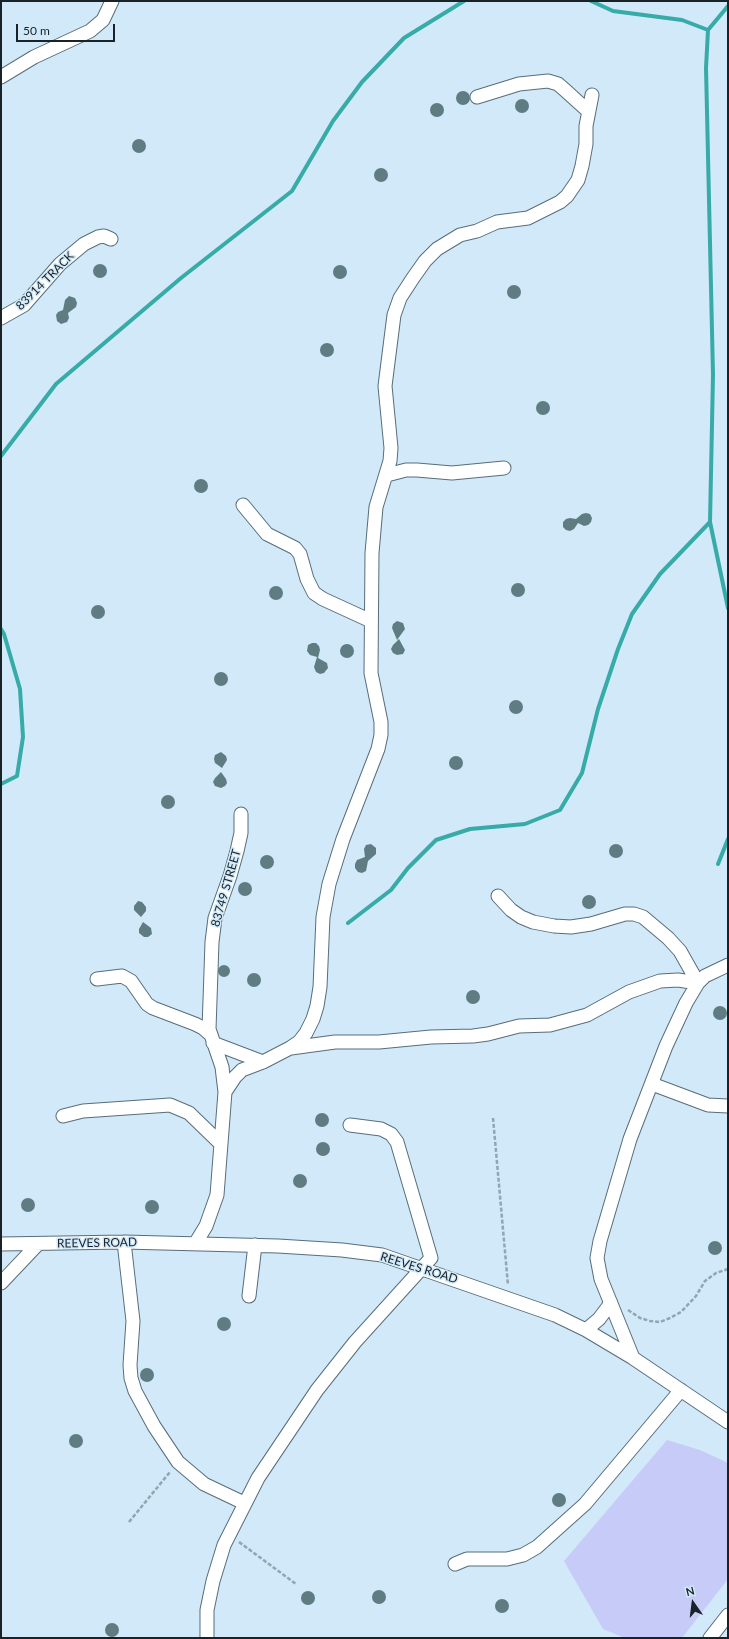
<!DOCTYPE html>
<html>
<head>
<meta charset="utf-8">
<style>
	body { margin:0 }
	#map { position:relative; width:729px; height:1639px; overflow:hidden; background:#d1e9f9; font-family:Lato,sans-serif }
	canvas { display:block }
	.frame { position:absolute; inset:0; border:2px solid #192227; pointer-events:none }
	.north { position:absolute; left:673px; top:1583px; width:40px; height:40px; -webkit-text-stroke:3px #d1e9f9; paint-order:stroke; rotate:346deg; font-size:11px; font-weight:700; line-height:16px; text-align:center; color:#192227 }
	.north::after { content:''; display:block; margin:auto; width:14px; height:18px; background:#192227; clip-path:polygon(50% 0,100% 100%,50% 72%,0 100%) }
	.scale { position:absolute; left:16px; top:24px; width:99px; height:18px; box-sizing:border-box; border:2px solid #192227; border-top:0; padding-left:5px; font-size:12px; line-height:14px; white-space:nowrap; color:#192227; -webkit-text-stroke:3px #d1e9f9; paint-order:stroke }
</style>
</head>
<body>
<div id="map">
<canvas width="729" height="1639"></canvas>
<div class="frame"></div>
<div class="north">N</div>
<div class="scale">50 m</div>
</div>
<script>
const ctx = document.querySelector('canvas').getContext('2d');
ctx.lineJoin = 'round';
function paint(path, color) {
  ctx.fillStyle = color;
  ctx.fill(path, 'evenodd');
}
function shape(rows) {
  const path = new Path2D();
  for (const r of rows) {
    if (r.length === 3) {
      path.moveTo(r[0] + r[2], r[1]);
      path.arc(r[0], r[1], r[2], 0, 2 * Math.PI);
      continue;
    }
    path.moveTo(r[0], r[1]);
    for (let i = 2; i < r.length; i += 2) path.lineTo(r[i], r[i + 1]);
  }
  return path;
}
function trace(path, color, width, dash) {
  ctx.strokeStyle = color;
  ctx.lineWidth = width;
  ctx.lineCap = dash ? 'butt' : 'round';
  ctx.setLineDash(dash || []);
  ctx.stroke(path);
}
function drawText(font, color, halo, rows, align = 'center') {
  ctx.font = font + ' Lato,sans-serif';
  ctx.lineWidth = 3;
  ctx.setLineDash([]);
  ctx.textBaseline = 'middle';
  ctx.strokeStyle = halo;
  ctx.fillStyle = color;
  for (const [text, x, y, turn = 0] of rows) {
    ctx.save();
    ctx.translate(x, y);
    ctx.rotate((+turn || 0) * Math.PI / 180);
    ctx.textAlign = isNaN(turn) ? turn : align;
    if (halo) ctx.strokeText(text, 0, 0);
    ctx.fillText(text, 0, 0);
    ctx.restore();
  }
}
const green = shape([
	[667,1440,700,1450,728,1463,728,1579,682,1638,625,1638,603,1629,564,1561]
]);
const stream = shape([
	[591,1,613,11,682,20,708,30],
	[728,6,708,30,706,68,713,375,710,522,728,608],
	[1,456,56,384,181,278,292,191,333,121,362,82,404,38,464,1],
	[1,629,4,634,20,689,23,737,17,776,1,784],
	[718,864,728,839],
	[348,923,391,890,408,868,436,840,470,829,525,824,560,810,582,773,598,709,618,649,632,614,660,574,710,522]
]);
const building = shape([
	[463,98,7],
	[522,106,7],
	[437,110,7],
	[139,146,7],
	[381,175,7],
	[100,271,7],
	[340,272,7],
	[514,292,7],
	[69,296,75,298,77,303,76,307,68,313,69,318,67,322,61,324,57,321,56,315,58,312,63,310,65,300],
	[327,350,7],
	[543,408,7],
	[201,486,7],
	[586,513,590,514,592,518,591,522,588,525,584,526,578,523,574,529,570,531,566,530,563,527,563,522,566,519,570,518,576,519,582,514],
	[518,590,7],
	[276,593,7],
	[98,612,7],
	[397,621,403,623,405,629,397,640,392,628,393,624],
	[399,639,405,650,403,654,397,655,393,653,391,649,393,645],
	[312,643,316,643,319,646,320,650,318,658,327,663,328,668,324,673,320,674,316,672,314,667,317,657,310,655,307,651,308,645],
	[347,651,7],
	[221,679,7],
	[516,707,7],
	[221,752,226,756,227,760,222,768,215,763,214,759,215,755],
	[456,763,7],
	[221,772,226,779,227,783,225,786,221,788,215,786,213,782,215,778],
	[168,802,7],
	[371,844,376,848,376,854,368,861,366,871,362,873,358,872,355,868,355,864,357,860,365,857,364,849,366,845],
	[616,851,7],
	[267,862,7],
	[245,889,7],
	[589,902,7],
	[138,901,142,902,146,907,146,911,141,917,134,910,134,906],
	[143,922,151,928,152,934,148,937,144,937,139,933,139,929],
	[224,971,6],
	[254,980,7],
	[473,997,7],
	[720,1013,7],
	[322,1120,7],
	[323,1149,7],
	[300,1181,7],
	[28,1205,7],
	[152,1207,7],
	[715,1248,7],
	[224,1324,7],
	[147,1375,7],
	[76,1441,7],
	[559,1500,7],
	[379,1597,7],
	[308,1598,7],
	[502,1606,7],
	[112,1630,7]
]);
const path = shape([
	[493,1118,508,1285],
	[628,1310,640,1318,650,1321,660,1322,670,1318,681,1312,696,1296,705,1281,716,1273,728,1269],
	[129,1522,170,1472],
	[239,1542,296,1584]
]);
const minor = shape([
	[1,77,34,57,90,31,103,20,112,1],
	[477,97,519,84,548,81,558,84,566,91,588,111],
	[1,318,24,305,60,264,84,244,98,237,104,236,111,239],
	[387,475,406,470,417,470,452,473,504,468],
	[243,505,267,534,295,548,300,554,307,579,314,593,323,599,371,621],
	[498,896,511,910,521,917,533,922,554,926,571,927,591,924,625,914,634,914,643,917,668,938,680,951,698,983],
	[97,979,122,976,131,981,147,1004,153,1008,195,1024,203,1028,210,1034],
	[213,1043,263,1062],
	[291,1048,335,1042,379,1042,431,1037,473,1036,488,1034,519,1026,550,1025,587,1015,629,992,660,981,678,980,698,983],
	[652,1084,708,1105,728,1106],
	[225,1092,235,1077,242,1070,263,1062,290,1048,299,1042,306,1033,313,1019,317,1006,320,987,323,917,329,884,343,839,378,749,381,735,381,722,371,673,372,553,376,507,390,461,391,448,385,386,394,315,400,298,413,278,425,261,437,249,460,235,477,231,497,222,528,218,560,202,567,196,578,180,582,166,586,144,586,126,592,95],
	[63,1116,83,1111,170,1105,189,1113,220,1143],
	[124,1242,133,1321,130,1365,131,1378,135,1391,154,1426,178,1462,204,1484,244,1503],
	[1,1244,124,1242,278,1246,342,1250,382,1255,555,1315,586,1330,633,1358,728,1422],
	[195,1244,206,1226,217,1195,225,1092,222,1067,209,1029,212,942,215,918,230,876,237,851,241,833,241,814],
	[1,1283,37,1245],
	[249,1296,255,1245],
	[586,1330,599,1319,611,1303],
	[633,1358,601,1279,597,1258,600,1241,630,1139,666,1046,686,1003,698,983,705,976,728,965],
	[455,1564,467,1559,507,1559,523,1555,537,1547,585,1504,681,1390],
	[207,1638,207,1610,213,1581,224,1545,258,1478,317,1390,355,1342,431,1258,397,1142,391,1134,381,1129,350,1125],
	[710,1638,728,1615]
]);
const streetNames = [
	["83914 TRACK",45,281,-45],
	["83749 STREET",226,888,-74],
	["REEVES ROAD",97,1243,-1],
	["REEVES ROAD",419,1268,17]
];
paint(green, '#c7cbf7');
trace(stream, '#36aba7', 4);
paint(building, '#607c83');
trace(minor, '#576d7a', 15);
trace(path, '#92a5b1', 2.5, [4, 2]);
trace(minor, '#fff', 13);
drawText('12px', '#192227', '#d1e9f9', streetNames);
</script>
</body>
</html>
